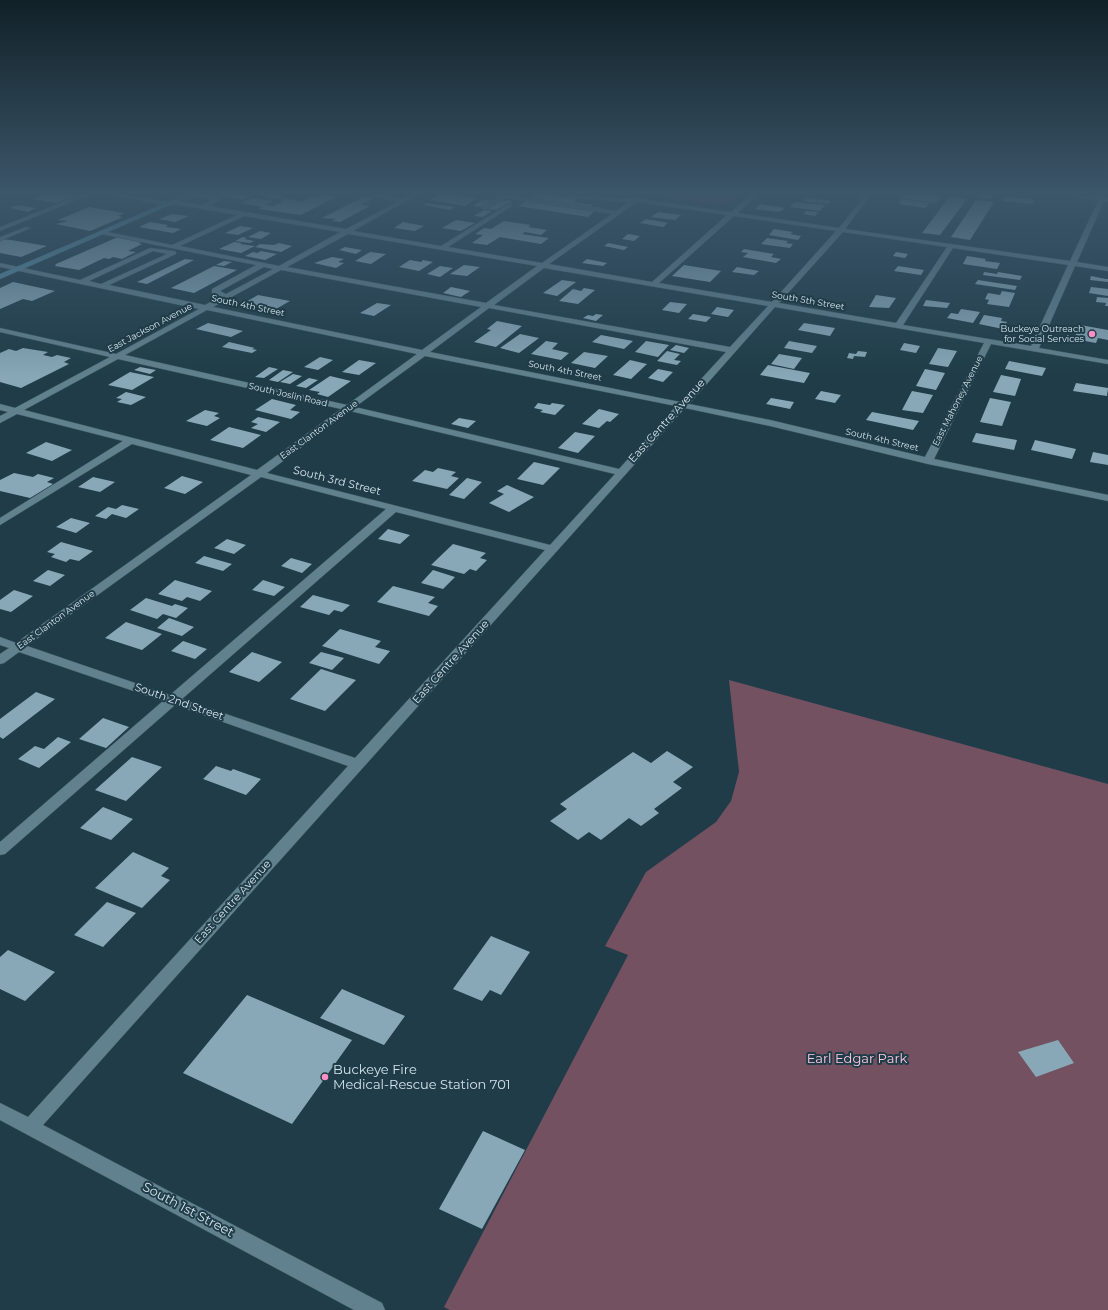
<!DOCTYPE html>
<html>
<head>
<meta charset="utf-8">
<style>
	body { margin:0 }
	canvas { display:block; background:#1f3c48 }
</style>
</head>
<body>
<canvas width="1108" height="1310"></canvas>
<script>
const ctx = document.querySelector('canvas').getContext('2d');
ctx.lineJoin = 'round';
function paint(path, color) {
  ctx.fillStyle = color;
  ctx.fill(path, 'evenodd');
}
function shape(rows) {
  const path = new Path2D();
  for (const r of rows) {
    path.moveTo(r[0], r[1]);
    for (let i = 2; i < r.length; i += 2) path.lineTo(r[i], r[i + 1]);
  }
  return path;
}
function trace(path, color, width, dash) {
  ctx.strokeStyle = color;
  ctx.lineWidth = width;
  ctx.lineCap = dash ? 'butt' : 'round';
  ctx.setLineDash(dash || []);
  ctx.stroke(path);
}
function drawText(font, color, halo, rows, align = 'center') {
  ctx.font = font + ' Montserrat,sans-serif';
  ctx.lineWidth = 4;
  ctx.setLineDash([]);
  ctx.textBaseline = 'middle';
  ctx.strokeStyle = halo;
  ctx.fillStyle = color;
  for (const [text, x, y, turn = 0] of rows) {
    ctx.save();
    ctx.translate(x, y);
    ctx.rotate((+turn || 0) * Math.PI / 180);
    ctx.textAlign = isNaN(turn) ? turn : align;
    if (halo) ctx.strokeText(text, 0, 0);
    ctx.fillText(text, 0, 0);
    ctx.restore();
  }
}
const green = shape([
	[656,195,736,195,727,203,717,204],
	[729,680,1108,784,1108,1310,450,1310,444,1307,628,955,605,946,646,872,716,822,731,801,739,772]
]);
const building = shape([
	[43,195,76,195,56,203,34,199],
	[219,195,253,195,243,200],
	[267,195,277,195,285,196,279,199,264,197],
	[320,195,338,196,301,215,259,209,263,207,241,203,252,198,273,201,266,205,273,206,284,201,280,200,284,198,302,202,312,197,318,198,321,196],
	[438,195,455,195,477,198,465,206,429,200],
	[535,195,549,195,578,199,573,202,593,205,591,207,601,207,598,210,529,199],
	[902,195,942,195,936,203,900,198],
	[978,195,994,195,991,199,977,197],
	[950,196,967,199,940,235,922,233],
	[1006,196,1035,200,1033,204,1003,201],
	[363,197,374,198,361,205,370,206,340,222,332,221,336,219,322,218],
	[807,198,831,201,828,204,804,201],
	[483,199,492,201,482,207,473,206],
	[902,199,929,203,926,208,898,204],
	[502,200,512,201,496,210,487,209],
	[528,200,588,209,586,211,590,211,592,210,596,210,588,217,518,206],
	[976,200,994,202,970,240,951,237],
	[795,202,825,205,820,211,790,207],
	[427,203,455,207,450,210,423,205],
	[760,204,785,208,779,212,755,209],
	[18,205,36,208,28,212,10,208],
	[89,207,124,213,118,216,123,217,90,231,56,224,68,221,58,220],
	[484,210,492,211,483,217,474,216],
	[806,211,818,212,815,216,803,214],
	[658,212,681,215,675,220,651,217],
	[172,214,189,216,175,222,159,219],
	[646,219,668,223,663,227,640,223],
	[456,220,475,223,461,231,442,228],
	[504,221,531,225,528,227,547,230,541,235,525,232,522,234,549,238,541,244,500,237,487,245,472,243,483,235,475,234,484,228,491,229],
	[150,222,168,225,166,227,181,229,173,233,139,227],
	[403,222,424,226,415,231,394,228],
	[240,226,253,228,238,235,225,233],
	[774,229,793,232,790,234,801,236,798,240,769,235],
	[260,231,271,233,261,239,248,237],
	[628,234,640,236,634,241,622,239],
	[118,237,141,242,138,243,142,244,128,251,136,252,122,259,113,257,109,259,104,258,79,270,55,266,56,264],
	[243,237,247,238,244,239,254,241,250,243,235,241],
	[767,238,788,241,786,243,793,244,790,248,761,244],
	[0,239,11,240,47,246,21,257,0,253],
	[234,242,242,243,240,244,255,246,241,253,219,249],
	[279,243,292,246,281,252,255,247,260,244,274,245],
	[608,243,628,247,624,250,604,246],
	[345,247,362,250,356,254,339,250],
	[744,249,774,254,771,257,781,259,776,263,743,257,748,253,741,252],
	[261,251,277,254,265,260,245,256,253,252,257,253],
	[370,252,386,254,371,264,355,261],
	[896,252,908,254,905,258,893,256],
	[967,256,986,259,985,261,1000,263,997,269,963,264],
	[332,257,344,259,338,262,344,263,336,268,314,263],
	[185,259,194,260,147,284,137,282],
	[587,259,607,263,603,266,582,263],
	[410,260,421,262,423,260,433,262,419,271,399,267],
	[224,261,232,262,224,266,216,265],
	[464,265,480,267,467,276,450,274],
	[684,265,721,271,710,282,672,276],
	[214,266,237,270,194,293,171,288],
	[440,266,453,268,440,277,427,274],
	[898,266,924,270,921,275,894,271],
	[737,267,759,271,754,275,732,272],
	[984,272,997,274,998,272,1022,276,1020,280,983,275],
	[1091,276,1106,279,1108,279,1108,282,1090,280],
	[562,280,576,282,557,296,543,293],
	[978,280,1017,286,1015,290,975,284],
	[13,282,55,291,32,301,23,299,0,309,0,288],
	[451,287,470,291,461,297,443,293],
	[1091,287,1108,289,1108,296,1089,293],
	[584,288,595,290,578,304,559,301,573,289,581,291],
	[1002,291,1015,293,1009,307,987,304,989,300,985,299,988,293,1000,295],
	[258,295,290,301,276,309,244,303],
	[876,295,896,298,889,308,869,307],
	[1097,297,1108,298,1108,306,1105,306,1106,303,1096,302],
	[926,300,950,303,947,308,923,306],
	[670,302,687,304,679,313,662,310],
	[377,303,391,305,374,316,360,313],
	[717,307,734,310,728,317,711,314],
	[961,309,980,312,973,323,947,318,951,313,958,314],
	[596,314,603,315,596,321,583,318,588,315,593,316],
	[693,314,711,317,706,322,688,319],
	[984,315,1002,318,1001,321,1007,322,1003,329,979,324],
	[497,321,522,326,496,347,474,342,491,330,487,329],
	[208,323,243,331,231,337,196,329],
	[804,323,835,328,830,336,798,330],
	[1080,325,1108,330,1108,340,1098,338,1096,343,1074,339],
	[520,334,539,338,519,353,500,348],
	[601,335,633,341,624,349,592,342],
	[546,341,558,343,552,349,569,353,561,360,531,354],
	[646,341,669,345,658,357,635,352],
	[789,341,817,346,812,353,784,348],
	[229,342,255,348,252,349,257,350,252,353,222,347],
	[904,343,920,346,916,353,900,350],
	[676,345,689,348,684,353,670,350],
	[23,348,48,352,43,355,52,357,57,355,71,358,64,362,69,364,21,388,0,382,0,353,9,349,16,351],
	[938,348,957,351,948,367,929,364],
	[667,351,680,354,674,360,681,361,677,365,657,361],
	[858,351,867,352,865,357,854,356,853,359,847,358,849,353,856,354],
	[584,352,608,356,595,368,571,363],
	[779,354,802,358,794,369,771,364],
	[320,357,333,360,318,370,304,367],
	[359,360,376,363,359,375,342,372],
	[630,360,647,364,631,379,613,375],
	[1009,361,1046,368,1042,376,1005,369],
	[768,365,810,373,804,383,760,375],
	[140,367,156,370,150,374,134,370],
	[269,367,278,369,264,378,255,377],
	[658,369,673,372,663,382,648,378],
	[925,369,945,373,936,390,916,386],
	[283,370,293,372,278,382,269,380],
	[130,372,154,377,132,390,108,385],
	[293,374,302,376,290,384,280,382],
	[1001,375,1021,379,1015,396,993,392],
	[330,376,351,381,328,397,317,394,320,392,309,390],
	[309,378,318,380,306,388,296,386],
	[1076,383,1108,388,1107,396,1073,391],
	[821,391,841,395,835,403,815,399],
	[912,391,933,395,923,413,902,410],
	[126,392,146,397,131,405,117,402,122,399,116,398],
	[771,398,794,402,790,409,766,404],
	[990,398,1011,402,1002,426,980,422],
	[272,399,296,405,290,410,300,412,291,419,255,410],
	[538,403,550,405,552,403,565,405,555,415,540,412,543,410,534,408],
	[599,409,619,414,610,422,607,421,599,428,582,424],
	[205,410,219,413,214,416,220,418,207,426,186,421],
	[872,412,919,421,913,430,866,420],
	[258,417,280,422,266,432,251,428,258,424,251,422],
	[459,418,476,421,468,428,451,424],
	[229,427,261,435,243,448,210,440],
	[575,432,595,436,578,453,558,448],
	[976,433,1017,440,1014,450,972,442],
	[1035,440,1076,449,1072,459,1031,450],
	[46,442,72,450,52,461,26,453],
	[1093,452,1108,455,1108,465,1090,462],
	[534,462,560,468,543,485,517,479],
	[438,468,456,472,451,476,459,478,447,489,412,481,425,470,433,472],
	[14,473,33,477,38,474,54,478,47,482,53,484,30,498,0,491,0,480],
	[182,476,203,482,185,494,164,488],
	[93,477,115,482,100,492,78,487],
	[467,478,482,482,464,499,449,495],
	[507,485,534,497,509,512,489,503,504,494,497,491],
	[122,505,139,509,126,518,112,514,106,519,95,516,108,507,116,509],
	[71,518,90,523,76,533,56,527],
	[388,529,410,535,400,544,378,539],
	[227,539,246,545,234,554,214,548],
	[61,542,93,551,79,561,70,559,66,562,51,557,55,554,47,552],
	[453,544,486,553,480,558,487,560,476,571,470,569,464,574,431,565],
	[204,556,232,564,223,571,195,563],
	[291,558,312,564,302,573,281,566],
	[48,570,65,575,50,586,33,581],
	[433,570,455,577,443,589,421,583],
	[175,580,212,591,200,601,187,597,182,601,158,594],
	[263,580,285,587,274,596,252,590],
	[393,586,435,597,428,603,438,606,429,616,377,602],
	[14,590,33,596,11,612,0,609,0,600],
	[313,595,350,605,342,612,334,610,329,615,300,607],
	[146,598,172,606,175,604,188,608,176,618,163,614,157,619,130,610],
	[169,618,194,627,182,636,157,628],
	[126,622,162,634,142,650,105,638],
	[340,629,381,641,375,647,390,651,379,664,322,646],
	[183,641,207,649,195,659,171,651],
	[252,652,282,662,259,682,229,672],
	[321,652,344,658,332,670,309,663],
	[321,669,356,680,325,711,290,699],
	[36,692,55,699,3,739,0,737,0,719],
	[103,718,129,727,106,748,79,739],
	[58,737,71,742,39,768,18,759,35,746,44,749],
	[667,751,693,767,673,782,682,788,654,809,659,813,641,826,629,818,601,840,589,832,578,840,550,821,567,809,560,804,633,752,651,763],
	[132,757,162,767,126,801,95,790],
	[216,766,231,771,233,769,261,779,246,795,203,779],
	[103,807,133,819,111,840,80,828],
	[133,852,169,868,161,876,170,880,142,908,95,888],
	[107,902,136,913,103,947,74,935],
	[491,936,530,952,501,995,490,990,482,1001,453,989],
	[8,950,55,972,25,1001,0,989,0,957],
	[342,989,405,1016,384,1045,320,1018],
	[247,995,352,1040,292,1124,183,1073],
	[1058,1040,1074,1063,1036,1077,1018,1052],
	[483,1131,525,1150,482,1229,439,1209]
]);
const minor = shape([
	[80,195,89,195,0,231,0,227,80,195],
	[112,195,127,195,171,202,174,200,202,205,212,200,187,195,214,195,217,197,219,201,210,206,346,229,397,202,367,195,382,195,402,199,409,195,417,195,353,231,441,246,510,203,512,204,512,206,448,247,542,263,612,214,505,198,486,209,482,209,482,207,498,197,496,195,513,195,616,211,629,202,557,197,554,195,578,195,620,199,636,198,731,212,750,195,757,195,738,213,839,228,865,195,871,195,845,229,1070,261,1098,201,1068,195,1099,197,1099,195,1105,195,1105,198,1108,198,1108,202,1104,201,1077,262,1108,267,1108,271,1075,266,1039,348,1108,360,1108,364,991,344,934,459,1108,495,1108,501,928,464,770,426,685,408,43,1125,382,1303,385,1310,354,1310,0,1120,0,1103,28,1117,348,766,175,705,5,854,0,855,0,842,163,701,19,652,4,663,0,664,0,654,9,648,0,645,0,637,16,643,251,475,132,444,0,525,0,518,123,441,17,414,0,423,0,416,8,412,0,410,0,404,15,408,110,357,0,332,0,328,116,354,199,309,0,267,0,263,80,280,150,248,174,251,176,252,176,254,109,285,205,305,220,297,212,293,212,289,256,265,101,234,101,232,103,231,172,245,237,215,173,204,170,206,112,195],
	[637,202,727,215,652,282,549,264,637,202],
	[244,216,340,232,279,266,180,246,244,216],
	[734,216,836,231,772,302,659,283,734,216],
	[843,232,947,247,896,323,779,303,843,232],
	[348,234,442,250,537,266,486,303,287,267,348,234],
	[953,248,1068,265,1031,346,903,325,953,248],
	[153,251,167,254,101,284,89,281,153,251],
	[264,267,273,269,226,294,220,291,264,267],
	[544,268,768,306,730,347,494,305,544,268],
	[281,270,481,307,422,350,213,307,281,270],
	[775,307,984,343,925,457,770,420,689,404,775,307],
	[489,308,726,352,680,402,430,352,489,308],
	[207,310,417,354,347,405,125,355,207,310],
	[425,356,676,406,619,469,355,407,425,356],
	[118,359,341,409,257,470,24,410,118,359],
	[350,411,615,474,550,545,267,473,350,411],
	[261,477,386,509,170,695,27,646,261,477],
	[396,512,545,550,355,758,182,699,396,512],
	[26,227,31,228,0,241,0,237,26,227]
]);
const major = shape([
	[184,195,193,195,0,279,0,274,184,195]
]);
const markers = [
	[1092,334,4,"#fc8fc3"],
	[325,1077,4,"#fc8fc3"]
];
const farStreetnames = [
	["South 5th Street",808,301,10],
	["South 4th Street",248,306,12],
	["East Jackson Avenue",150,328,-28],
	["South 4th Street",565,371,11],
	["South Joslin Road",288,395,13],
	["East Mahoney Avenue",958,401,-63],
	["East Clanton Avenue",319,430,-36],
	["South 4th Street",882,440,13],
	["East Clanton Avenue",56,620,-36]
];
const farPoinames = [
	["Buckeye Outreach",1084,329],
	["for Social Services",1084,339]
];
const streetNames = [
	["East Centre Avenue",667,421,-48],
	["South 3rd Street",337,481,14],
	["East Centre Avenue",451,662,-48],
	["South 2nd Street",179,702,19],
	["East Centre Avenue",233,902,-48]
];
const nearParknames = [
	["Earl Edgar Park",857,1059]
];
const nearPoinames = [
	["Buckeye Fire",333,1070],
	["Medical-Rescue Station 701",333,1085]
];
const nearStreetnames = [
	["South 1st Street",188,1210,28]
];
paint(green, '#745161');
paint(building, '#88a8b7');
trace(minor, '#3e5963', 1);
trace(major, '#3e5963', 1);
paint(minor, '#62818e');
paint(major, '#5692aa');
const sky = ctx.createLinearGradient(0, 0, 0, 379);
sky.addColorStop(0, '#112128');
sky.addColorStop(0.51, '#3c566a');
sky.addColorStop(1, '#3c566a00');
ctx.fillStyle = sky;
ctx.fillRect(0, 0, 1108, 379);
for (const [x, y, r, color] of markers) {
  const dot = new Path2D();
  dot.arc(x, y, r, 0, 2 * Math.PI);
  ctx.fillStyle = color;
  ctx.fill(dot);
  trace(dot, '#1f3c48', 1.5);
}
drawText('9px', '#d2e3eb', '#1f3c48', farStreetnames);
drawText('9px', '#d2e3eb', '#1f3c48', farPoinames, 'right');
drawText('11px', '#d2e3eb', '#1f3c48', streetNames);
drawText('13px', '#ffc8e0', '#1f3c48', nearParknames);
drawText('13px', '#d2e3eb', '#1f3c48', nearPoinames, 'left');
drawText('13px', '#d2e3eb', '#1f3c48', nearStreetnames);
</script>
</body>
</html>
